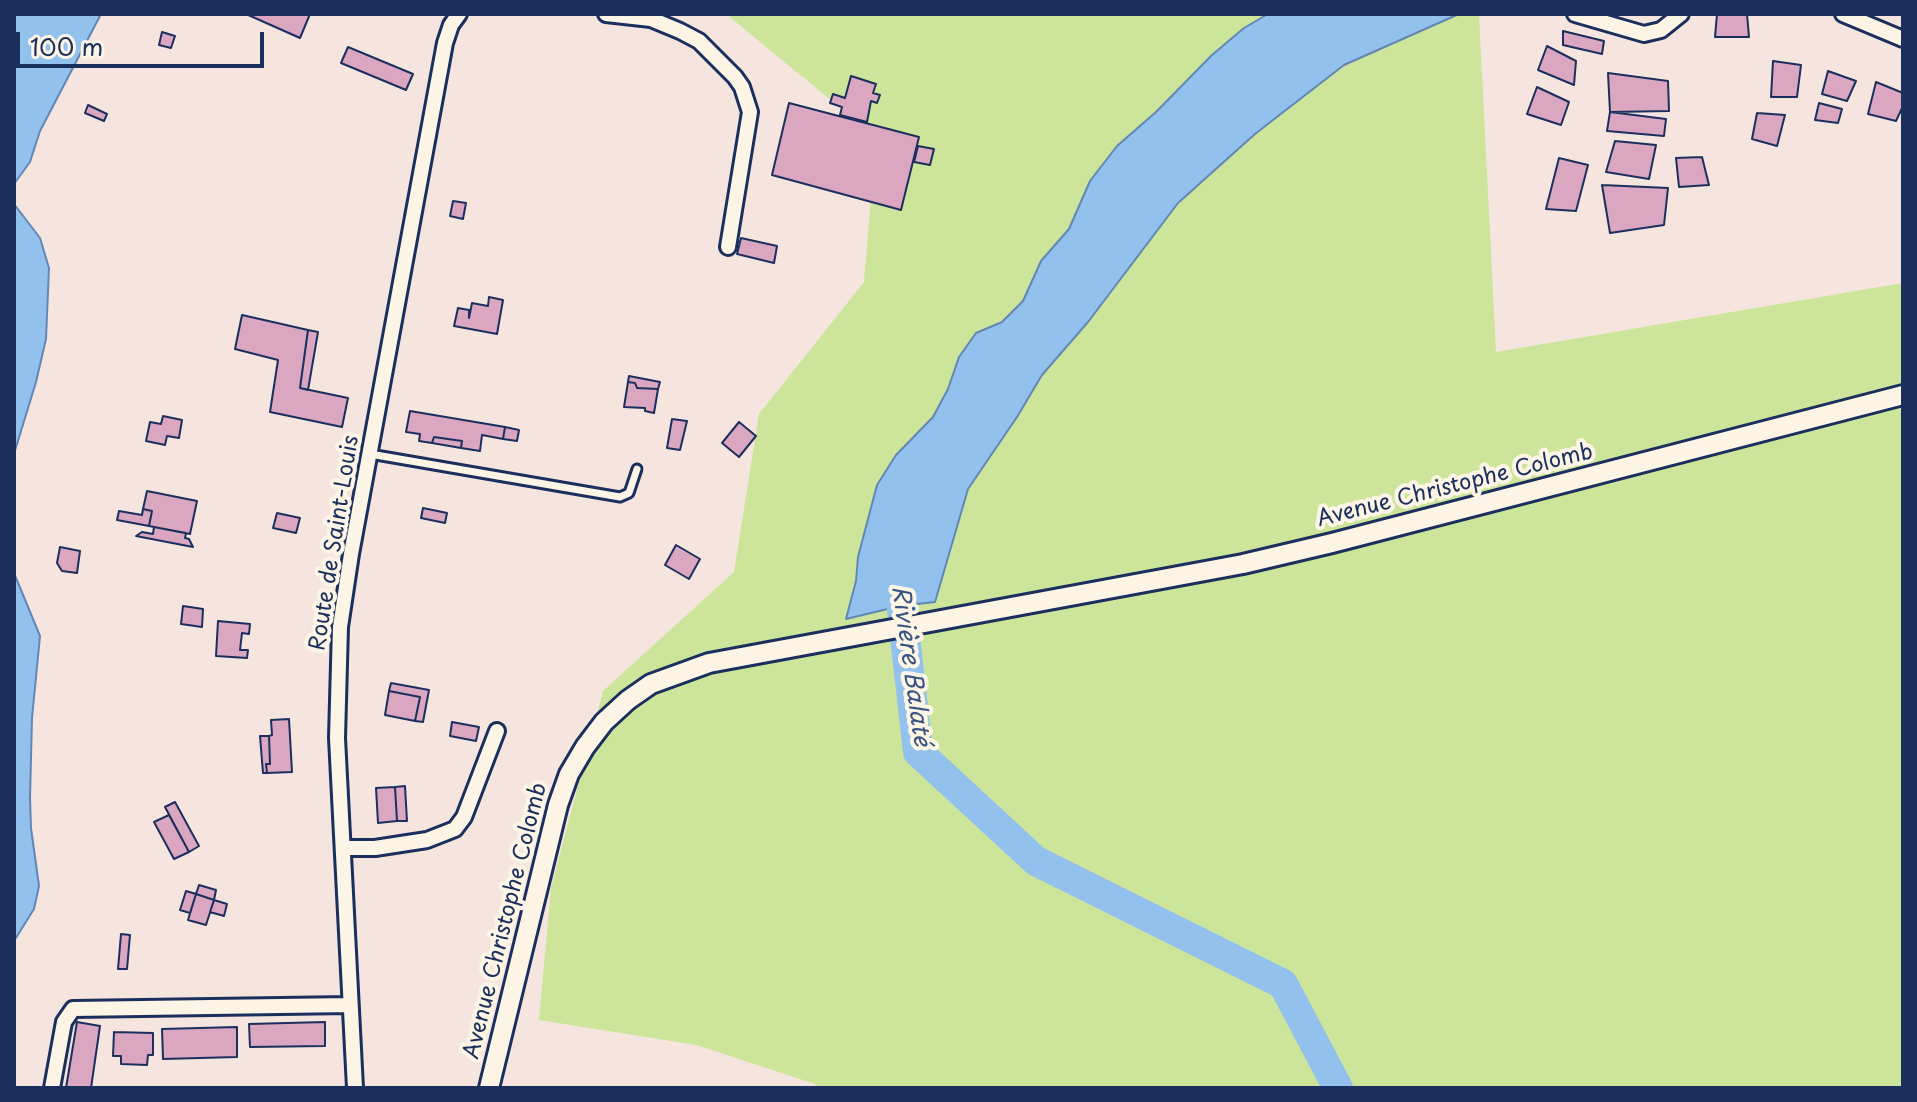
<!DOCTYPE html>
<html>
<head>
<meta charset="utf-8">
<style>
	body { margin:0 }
	#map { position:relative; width:1917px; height:1102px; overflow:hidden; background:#f5e5de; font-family:"Playpen Sans",sans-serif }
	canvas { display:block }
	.frame { position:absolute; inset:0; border:16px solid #1b2f5e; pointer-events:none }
	.scale { position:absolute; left:16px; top:32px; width:248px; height:36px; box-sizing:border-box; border:4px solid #1b2f5e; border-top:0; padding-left:10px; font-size:24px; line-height:28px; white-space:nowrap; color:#1b2f5e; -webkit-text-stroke:6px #fcf5e5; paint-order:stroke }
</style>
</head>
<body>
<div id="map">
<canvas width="1917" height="1102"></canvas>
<div class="frame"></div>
<div class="scale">100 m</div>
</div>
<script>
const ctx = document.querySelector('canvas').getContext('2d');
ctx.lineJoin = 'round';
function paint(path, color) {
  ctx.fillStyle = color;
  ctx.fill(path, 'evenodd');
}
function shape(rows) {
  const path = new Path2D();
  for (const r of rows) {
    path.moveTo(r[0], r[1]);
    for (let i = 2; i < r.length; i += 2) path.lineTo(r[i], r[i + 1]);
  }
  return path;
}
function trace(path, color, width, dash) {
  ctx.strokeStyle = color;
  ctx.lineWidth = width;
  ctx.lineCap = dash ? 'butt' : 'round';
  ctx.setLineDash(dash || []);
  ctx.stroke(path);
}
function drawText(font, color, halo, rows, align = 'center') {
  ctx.font = font + ' "Playpen Sans",sans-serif';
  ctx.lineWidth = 8;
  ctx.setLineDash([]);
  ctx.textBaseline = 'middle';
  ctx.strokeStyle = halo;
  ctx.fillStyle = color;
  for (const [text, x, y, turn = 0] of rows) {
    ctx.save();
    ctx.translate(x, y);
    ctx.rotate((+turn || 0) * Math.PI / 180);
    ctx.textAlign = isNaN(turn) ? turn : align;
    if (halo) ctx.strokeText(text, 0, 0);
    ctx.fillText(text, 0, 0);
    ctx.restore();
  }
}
const green = shape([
	[726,14,1268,14,1244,28,1212,55,1156,112,1117,146,1090,181,1069,230,1041,261,1023,301,1002,322,976,333,959,357,948,389,933,417,896,455,877,485,858,557,856,581,846,619,901,606,935,602,968,489,1017,417,1042,375,1088,322,1178,203,1255,134,1344,65,1459,14,1479,14,1496,352,1903,283,1903,1088,816,1088,815,1084,696,1045,539,1020,551,888,603,691,734,572,759,414,864,282,876,137]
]);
const water = shape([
	[14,14,101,14,40,131,30,162,14,184,14,14],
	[1268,14,1459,14,1344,65,1255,134,1178,203,1088,322,1042,375,1017,417,968,489,935,602,900,606,846,619,856,581,858,557,877,485,896,455,933,417,948,389,959,357,976,333,1002,322,1023,301,1041,261,1069,229,1090,181,1117,146,1156,112,1212,55,1244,28,1268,14],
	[14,204,40,238,49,268,46,339,36,382,14,454,14,204],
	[14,573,40,636,32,718,30,798,31,828,39,886,34,909,14,941,14,573]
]);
const river = shape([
	[897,566,918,752,1036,861,1283,984,1338,1088]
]);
const building = shape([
	[246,14,310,14,300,38,246,14],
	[1717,14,1747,14,1749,37,1715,37,1717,14],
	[1563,31,1604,41,1602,54,1563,45,1563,31],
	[162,32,175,36,171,48,159,45,162,32],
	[1547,46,1576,61,1574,85,1538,70,1547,46],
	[348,47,413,74,406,90,341,63,348,47],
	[1773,61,1801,65,1797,97,1771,97,1773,61],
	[1828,71,1856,81,1847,101,1822,94,1828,71],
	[1608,73,1668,81,1669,111,1610,112,1608,73],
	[851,76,876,84,873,93,880,95,877,103,871,101,867,122,840,115,842,107,830,103,833,94,845,98,851,76],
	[1876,82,1903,93,1903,106,1896,121,1868,114,1876,82],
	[1537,87,1569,102,1561,125,1527,114,1537,87],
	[789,103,919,137,901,210,772,175,789,103],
	[1819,103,1842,109,1838,123,1815,120,1819,103],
	[88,105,107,114,104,121,85,113,88,105],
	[1610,112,1666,119,1664,136,1607,131,1610,112],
	[1757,113,1785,115,1777,146,1752,139,1757,113],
	[1615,141,1656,145,1649,179,1606,172,1615,141],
	[918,146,934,149,930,165,914,162,918,146],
	[1702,157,1709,185,1679,187,1676,158,1702,157],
	[1559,158,1588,165,1576,211,1546,209,1559,158],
	[1602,185,1668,188,1664,225,1610,233,1602,185],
	[453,201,466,203,463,219,450,216,453,201],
	[741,238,777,246,774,263,737,254,741,238],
	[489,297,503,300,497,334,454,326,458,308,469,310,469,318,472,303,488,306,489,297],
	[242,315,308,330,300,388,348,398,342,427,270,412,278,360,235,349,242,315],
	[308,330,318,332,308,390,300,388,308,330],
	[629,376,660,382,658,389,637,388,635,383,628,382,629,376],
	[628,382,635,383,637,388,658,389,654,413,645,411,645,408,624,407,628,382],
	[410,411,505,427,503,439,482,435,480,451,461,448,462,441,434,437,432,443,419,441,420,434,406,432,410,411],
	[163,416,182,420,179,438,167,436,165,445,146,441,150,422,161,424,163,416],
	[672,419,687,421,680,450,667,448,672,419],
	[739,422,756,436,739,457,722,443,739,422],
	[505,427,519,430,517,441,503,439,505,427],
	[434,437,462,441,461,448,432,443,434,437],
	[147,491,197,501,190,534,149,526,152,511,143,509,147,491],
	[423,508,447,513,445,523,421,518,423,508],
	[143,509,152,511,149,526,117,520,119,511,142,515,143,509],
	[277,513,300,518,296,533,273,528,277,513],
	[154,527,186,533,185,538,189,539,193,547,136,536,142,532,153,534,154,527],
	[676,545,700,559,689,579,665,565,676,545],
	[60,547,80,551,77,573,62,571,57,563,60,547],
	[183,606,203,609,202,627,181,624,183,606],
	[218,621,250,624,249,634,242,633,240,650,248,650,247,658,216,656,218,621],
	[391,683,429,690,423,722,415,721,420,697,389,691,391,683],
	[389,691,420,697,415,721,385,715,389,691],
	[289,719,292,772,267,773,266,764,270,764,269,736,272,735,271,720,289,719],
	[452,722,479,727,476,741,450,736,452,722],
	[260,736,269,736,270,764,266,764,267,773,263,773,260,736],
	[405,786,407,821,397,821,395,787,405,786],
	[395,787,397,821,378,823,376,788,395,787],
	[175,802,199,846,189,852,165,807,175,802],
	[169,815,189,852,174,859,154,822,169,815],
	[199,885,216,890,214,900,196,894,199,885],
	[186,891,196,894,190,913,180,910,186,891],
	[196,894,214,900,206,925,188,920,196,894],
	[214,900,227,904,224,916,210,912,214,900],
	[121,934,130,935,127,969,118,969,121,934],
	[77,1022,100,1026,91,1088,66,1088,77,1022],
	[325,1022,325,1046,250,1047,249,1024,325,1022],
	[237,1027,237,1057,163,1059,162,1029,237,1027],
	[114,1032,153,1033,153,1055,148,1055,147,1065,121,1064,121,1056,113,1056,114,1032]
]);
const service = shape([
	[370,454,620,497,629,493,637,469]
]);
const minor = shape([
	[606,14,651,19,680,31,699,41,735,77,742,87,750,112,728,247],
	[1575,14,1644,34,1661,30,1681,14],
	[1843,14,1903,39],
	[343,848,375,848,427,840,455,829,464,817,497,731],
	[52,1088,64,1022,73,1009,350,1005],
	[355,1088,337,738,340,627,351,554,445,43,451,25,459,14]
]);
const tertiary = shape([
	[489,1088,558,805,569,774,585,747,604,722,628,700,651,684,709,663,1243,564,1332,543,1903,395]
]);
const streetNames = [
	["Avenue Christophe Colomb",1455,486,-14],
	["Route de Saint-Louis",335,543,-81],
	["Avenue Christophe Colomb",506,921,-76]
];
const waterNames = [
	["Rivière Balaté",910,666,82]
];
paint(green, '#cde59a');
paint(water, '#93c1ed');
trace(water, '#6387b4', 2);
trace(river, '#93c1ed', 30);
paint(building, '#daa6c0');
trace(building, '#1b2f5e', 2);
trace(service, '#1b2f5e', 13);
trace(minor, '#1b2f5e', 20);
trace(tertiary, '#1b2f5e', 24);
trace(service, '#fcf5e5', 7);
trace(minor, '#fcf5e5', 14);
trace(tertiary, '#fcf5e5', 18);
drawText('22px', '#1b2f5e', '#fcf5e5', streetNames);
drawText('italic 24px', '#395482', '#fcf5e5', waterNames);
</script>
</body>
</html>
